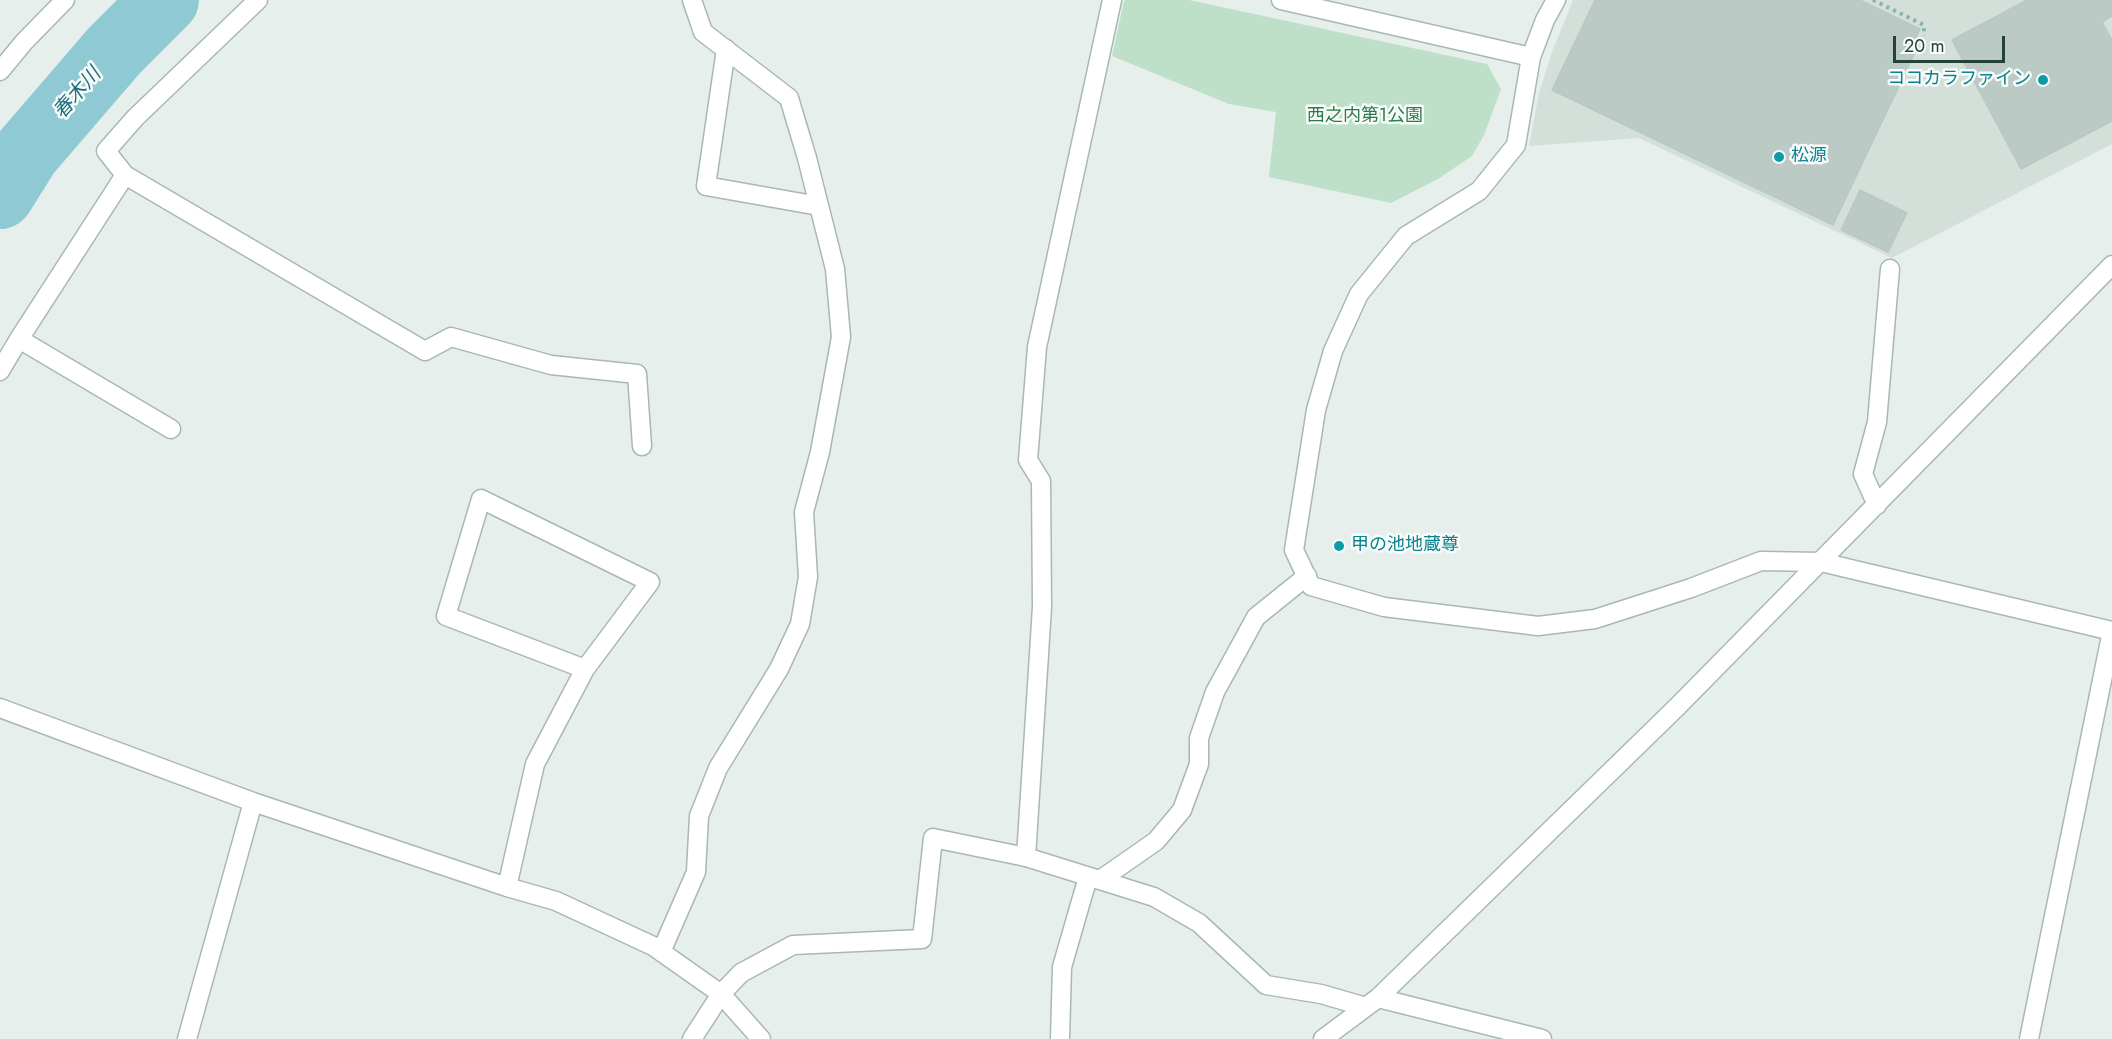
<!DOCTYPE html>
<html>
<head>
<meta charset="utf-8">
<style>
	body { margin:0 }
	#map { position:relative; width:2112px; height:1039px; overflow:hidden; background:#e6efeb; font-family:Jost,sans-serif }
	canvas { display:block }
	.scale { position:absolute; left:1893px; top:36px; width:112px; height:27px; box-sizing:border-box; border:3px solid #24423a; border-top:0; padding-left:8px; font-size:18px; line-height:21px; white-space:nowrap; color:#24423a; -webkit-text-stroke:4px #f7fbf9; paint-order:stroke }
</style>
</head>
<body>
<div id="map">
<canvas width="2112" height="1039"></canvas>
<div class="scale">20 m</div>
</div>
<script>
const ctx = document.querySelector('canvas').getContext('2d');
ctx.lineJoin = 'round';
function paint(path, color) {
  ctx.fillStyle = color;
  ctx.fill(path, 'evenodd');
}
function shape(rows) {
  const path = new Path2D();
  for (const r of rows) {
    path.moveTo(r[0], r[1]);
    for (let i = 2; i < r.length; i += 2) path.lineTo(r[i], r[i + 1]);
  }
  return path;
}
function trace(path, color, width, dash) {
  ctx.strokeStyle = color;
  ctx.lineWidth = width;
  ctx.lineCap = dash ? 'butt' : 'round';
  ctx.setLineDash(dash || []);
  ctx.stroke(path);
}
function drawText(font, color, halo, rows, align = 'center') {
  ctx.font = font + ' Jost,"Noto Sans JP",sans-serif';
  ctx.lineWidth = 5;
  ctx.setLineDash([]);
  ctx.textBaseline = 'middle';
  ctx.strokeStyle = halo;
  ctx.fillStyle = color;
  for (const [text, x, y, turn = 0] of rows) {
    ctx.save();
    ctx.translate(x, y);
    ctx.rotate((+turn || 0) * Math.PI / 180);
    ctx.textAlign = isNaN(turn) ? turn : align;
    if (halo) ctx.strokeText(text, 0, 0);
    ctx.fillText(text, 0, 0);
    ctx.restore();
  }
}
const built = shape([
	[1573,0,2112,0,2112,144,1892,258,1639,138,1529,146,1539,93,1552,52]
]);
const green = shape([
	[1126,0,1189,0,1487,64,1501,89,1484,135,1472,156,1438,179,1391,203,1269,177,1276,112,1229,104,1112,56,1124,1]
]);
const river = shape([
	[0,195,27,152,114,51,165,0]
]);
const building = shape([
	[1595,0,1822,0,1918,46,1833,225,1552,90,1595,0],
	[1822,0,1860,0,1920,29,1913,44,1822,0],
	[2027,0,2112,0,2112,16,2102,22,2112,40,2112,121,2021,169,1952,40,2027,0],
	[1860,190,1907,213,1888,252,1841,230,1860,190]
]);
const path = shape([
	[1873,0,1924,25,1924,36]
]);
const lane = shape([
	[1100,880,1156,841,1182,810,1199,764,1199,738,1215,692,1256,617,1307,576],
	[721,994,741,973,793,945,922,939,933,838,1026,857],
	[1060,1039,1062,967,1088,877]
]);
const street = shape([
	[258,0,135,118,106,151,125,175,425,351,451,337,551,365,637,374,642,446],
	[1112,0,1037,347,1028,460,1041,481,1042,607,1026,857,1154,897,1199,923,1266,985,1321,994,1366,1007],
	[1281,0,1531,57],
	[1556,0,1545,20,1531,57,1516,145,1479,191,1406,236,1359,294,1333,351,1316,410,1294,550,1311,586,1384,607,1538,626,1595,619,1691,588,1761,561,1821,562,2112,631],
	[726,49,706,186,819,206],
	[0,71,24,42,65,0],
	[19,339,125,175],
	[0,371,19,339,171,429],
	[1877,505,1863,474,1877,422,1890,269],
	[0,708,253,802,507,887,556,901,653,946,721,994,761,1039],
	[507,887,535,764,585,669,650,582,481,499,446,616,585,669],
	[661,952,696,872,699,816,718,768,779,669,800,624,808,577,804,512,820,452,841,337,835,269,807,158,789,98,703,32,692,0],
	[1378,998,1542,1039],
	[187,1039,253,802],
	[692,1039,721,994],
	[1323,1039,1378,998,1677,707,2112,265],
	[2029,1039,2112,631]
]);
const markers = [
	[2043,80,6,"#0f9aa8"],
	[1779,157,6,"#0f9aa8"],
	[1339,546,6,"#0f9aa8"]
];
const cultureNames = [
	["ココカラファイン",2031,80,"right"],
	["松源",1791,157],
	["甲の池地蔵尊",1351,546]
];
const parkNames = [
	["西之内第1公園",1365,117]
];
const waterNames = [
	["春木川",78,94,-49]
];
paint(built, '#d4dfda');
paint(green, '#bfe0c8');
trace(river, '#8ec9d4', 68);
paint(building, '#bbcac4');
trace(building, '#b8c9c2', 1.5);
trace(lane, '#a8b8b2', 21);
trace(street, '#a8b8b2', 21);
trace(path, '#86b3a5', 4, [3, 4.5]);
trace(lane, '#fff', 18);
trace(street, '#fff', 18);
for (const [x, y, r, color] of markers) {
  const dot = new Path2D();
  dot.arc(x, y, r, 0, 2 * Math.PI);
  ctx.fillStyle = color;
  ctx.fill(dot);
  trace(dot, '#f7fbf9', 2);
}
drawText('18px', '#0d838f', '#f7fbf9', cultureNames, 'left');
drawText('18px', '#2d7a4b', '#f7fbf9', parkNames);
drawText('italic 20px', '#1c6f80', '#f7fbf9', waterNames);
</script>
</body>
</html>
